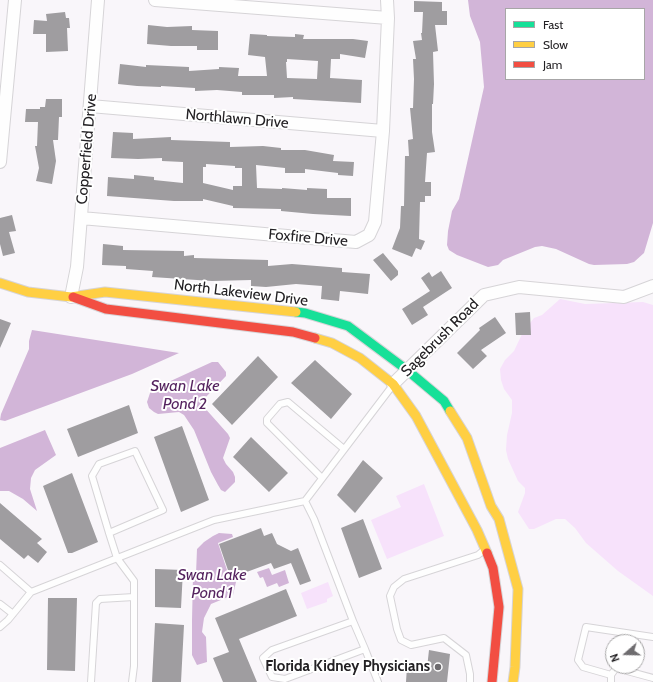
<!DOCTYPE html>
<html>
<head>
<meta charset="utf-8">
<style>
	body { margin:0 }
	#map { position:relative; width:653px; height:682px; overflow:hidden; background:#f9f6fa; font-family:Cabin,sans-serif }
	canvas { display:block }
	.legend { position:absolute; left:505px; top:8px; width:140px; height:72px; box-sizing:border-box; background:#fff; border:1px solid #a7a6a7; margin:0; padding:5px 7px; list-style:none; font-size:12px; color:#232124 }
	.legend li { display:flex; align-items:center; gap:8px; height:20px }
	.legend b { width:20px; border:1px solid #a7a6a7 }
	.north { position:absolute; left:605px; top:634px; width:40px; height:40px; box-sizing:border-box; background:#fff; border:1px solid #a7a6a7; border-radius:50%; rotate:250deg; font-size:11px; font-weight:700; line-height:16px; text-align:center; color:#232124 }
	.north::after { content:''; display:block; margin:auto; width:14px; height:18px; background:#6e6c6f; clip-path:polygon(50% 0,100% 100%,50% 72%,0 100%) }
</style>
</head>
<body>
<div id="map">
<canvas width="653" height="682"></canvas>
<ul class="legend">
<li><b style="height:5px;background:#16e098"></b>Fast</li>
<li><b style="height:5px;background:#ffcf43"></b>Slow</li>
<li><b style="height:5px;background:#f24e42"></b>Jam</li>
</ul>
<div class="north">N</div>
</div>
<script>
const ctx = document.querySelector('canvas').getContext('2d');
ctx.lineJoin = 'round';
function paint(path, color) {
  ctx.fillStyle = color;
  ctx.fill(path, 'evenodd');
}
function shape(rows) {
  const path = new Path2D();
  for (const r of rows) {
    path.moveTo(r[0], r[1]);
    for (let i = 2; i < r.length; i += 2) path.lineTo(r[i], r[i + 1]);
  }
  return path;
}
function trace(path, color, width, dash) {
  ctx.strokeStyle = color;
  ctx.lineWidth = width;
  ctx.lineCap = dash ? 'butt' : 'round';
  ctx.setLineDash(dash || []);
  ctx.stroke(path);
}
function drawText(font, color, halo, rows, align = 'center') {
  ctx.font = font + ' Cabin,sans-serif';
  ctx.lineWidth = 4;
  ctx.setLineDash([]);
  ctx.textBaseline = 'middle';
  ctx.strokeStyle = halo;
  ctx.fillStyle = color;
  for (const [text, x, y, turn = 0] of rows) {
    ctx.save();
    ctx.translate(x, y);
    ctx.rotate((+turn || 0) * Math.PI / 180);
    ctx.textAlign = isNaN(turn) ? turn : align;
    if (halo) ctx.strokeText(text, 0, 0);
    ctx.fillText(text, 0, 0);
    ctx.restore();
  }
}
const green = shape([
	[560,299,585,304,643,302,653,305,653,596,618,571,586,543,575,528,565,519,556,519,534,529,529,529,518,512,525,493,525,488,518,481,508,459,506,450,507,435,512,413,512,400,504,389,501,380,500,369,505,360,514,351,523,332,534,318,542,315],
	[424,484,444,536,387,559,371,520,401,507,396,496],
	[328,582,333,596,327,599,327,602,307,609,301,593]
]);
const water = shape([
	[468,0,653,0,653,223,644,253,634,262,627,264,594,265,589,264,556,249,542,246,535,247,503,260,498,265,488,267,457,255,449,250,447,245,448,231,452,211,459,199,484,87,480,42,470,16],
	[506,9,644,9,644,79,506,79],
	[32,330,179,353,132,374,5,421,0,420,1,414,29,349,29,341],
	[212,362,218,362,226,372,226,376,204,399,203,406,228,434,230,438,223,458,226,464,233,472,235,477,235,482,225,492,221,490,218,485,211,472,194,430,184,415,179,412,158,414,154,412,149,408,147,402,151,390],
	[45,430,56,455,35,470,31,478,30,489,37,511,23,499,9,491,0,491,0,448],
	[219,533,232,534,233,537,218,543,229,576,233,578,243,574,243,577,236,582,233,595,211,604,204,618,202,632,206,637,207,662,197,665,192,655,192,620,193,576,196,574,197,549,204,542,213,536],
	[269,568,272,575,285,570,289,583,279,587,277,583,267,587,263,577,260,578,257,572]
]);
const building = shape([
	[414,1,442,2,442,11,447,11,447,25,435,25,438,51,433,52,434,84,433,104,432,104,432,132,435,152,427,153,425,182,431,182,431,196,425,196,425,202,420,202,419,239,425,241,421,250,416,248,412,257,392,249,400,228,401,206,404,206,405,156,409,156,408,140,413,139,410,108,413,108,414,79,413,59,416,59,413,41,422,40,421,33,422,33,423,12,414,12],
	[65,12,66,18,69,18,70,28,67,28,68,51,46,52,46,34,33,34,34,20,47,21,46,14],
	[148,25,167,27,192,26,192,30,218,31,218,50,197,50,197,46,171,46,147,44],
	[250,34,267,35,267,36,295,37,295,34,304,35,303,39,353,39,368,41,365,58,340,54,340,59,331,59,330,78,362,80,361,103,293,99,293,97,274,98,274,95,242,95,242,92,217,90,195,91,195,88,161,86,161,87,137,86,118,84,120,64,146,67,146,65,189,67,189,71,219,69,219,67,239,68,238,76,267,76,265,57,248,55],
	[287,59,318,61,317,79,287,78,286,62,287,62],
	[46,99,62,99,62,117,59,117,58,140,53,140,56,161,52,184,36,181,39,168,35,146,37,146,38,122,25,122,26,109,40,109,40,107,45,107],
	[113,132,133,133,133,139,171,137,171,140,230,142,230,147,263,146,281,148,281,150,305,150,334,155,333,161,354,162,353,176,338,175,338,173,305,169,305,173,285,173,285,168,256,165,257,188,282,189,282,188,307,190,307,188,327,189,327,198,351,198,351,216,313,214,281,211,281,209,233,208,233,206,203,199,203,201,174,201,107,196,108,177,134,179,134,175,154,177,154,180,183,183,183,162,162,161,162,158,138,159,111,158],
	[206,164,235,166,235,168,242,168,242,186,233,186,233,190,203,183,203,167,206,167],
	[12,215,16,231,9,232,15,253,3,256,0,244,0,218],
	[103,244,123,246,123,250,184,251,184,256,194,255,194,258,268,260,268,266,292,264,342,268,342,272,370,274,368,294,340,291,339,301,321,299,322,286,296,284,266,287,251,286,251,280,212,281,152,277,153,271,126,269,126,266,102,265],
	[383,253,398,271,398,275,391,281,373,260],
	[441,271,452,288,423,307,428,315,412,325,402,309,430,291,421,278,429,272,432,277],
	[530,312,531,335,516,335,515,313],
	[495,317,506,333,481,350,487,356,473,369,457,353,480,330,479,328],
	[0,319,11,323,0,348],
	[258,356,278,377,232,425,212,404],
	[315,360,352,394,331,419,291,383],
	[129,405,138,433,78,457,67,429],
	[182,426,209,500,181,512,154,437],
	[251,437,288,473,269,492,233,457],
	[363,460,383,478,355,513,337,495],
	[72,473,98,542,72,553,68,553,43,486],
	[0,503,42,539,37,543,47,552,38,563,28,555,24,559,0,539],
	[363,519,382,569,359,578,341,528],
	[261,528,264,536,272,533,277,544,291,551,298,548,311,581,300,585,291,563,274,569,271,563,233,577,230,576,219,544],
	[155,569,183,570,181,608,155,607],
	[286,589,297,616,239,639,257,682,223,682,213,658,229,652,215,618],
	[48,598,77,598,75,671,47,670],
	[155,623,184,625,181,682,152,682],
	[429,650,450,654,447,682,406,682,407,666,427,668]
]);
const lane = shape([
	[322,478,267,423,267,419,280,404,288,402,344,449],
	[305,501,393,385],
	[109,533,163,510,135,451,99,464,92,476,109,533,117,558,134,581,134,666,132,682],
	[0,565,31,592],
	[0,604,13,614],
	[353,621,365,649],
	[0,627,8,620,31,592,214,520,305,501,314,519,353,621,272,650,263,658,272,677,285,679,365,649,378,682],
	[611,675,583,667,578,660,586,627,653,637],
	[91,682,96,603,100,599,134,597],
	[470,682,470,674,466,655,444,638,411,645,401,640,397,629,390,596,394,587,404,579,478,555,484,550],
	[611,682,611,675,616,668,653,678]
]);
const street = shape([
	[155,0,388,18],
	[90,106,383,131],
	[0,162,15,0],
	[81,218,356,242,369,235,375,222,383,131,388,18,387,0],
	[71,297,77,267,98,0],
	[393,384,484,295,519,287,624,297,653,286]
]);
const fast = shape([
	[296,312,305,313,348,326,407,370,444,401,450,411]
]);
const slow = shape([
	[0,283,28,292,71,297,105,292,296,312],
	[315,338,332,343,360,358,393,384,416,416,477,530,487,553],
	[450,411,467,438,491,506,499,519,518,589,515,667,513,682]
]);
const jam = shape([
	[73,297,106,309,293,332,315,338],
	[487,553,493,568,499,607,492,682]
]);
const markers = [
	[438,667,4,"#6e6c6f"]
];
const streetNames = [
	["Northlawn Drive",237,119,5],
	["Copperfield Drive",87,149,-85],
	["Foxfire Drive",308,238,5],
	["North Lakeview Drive",241,293,7],
	["Sagebrush Road",440,338,-45]
];
const poiNames = [
	["Florida Kidney Physicians",430,667]
];
const waterNames = [
	["Swan Lake",185,386],
	["Pond 2",185,404],
	["Swan Lake",212,575],
	["Pond 1",212,593]
];
paint(green, '#f7e2fb');
paint(water, '#d2b5d8');
paint(building, '#9f9da0');
trace(lane, '#d6d4d7', 8);
trace(street, '#d6d4d7', 14);
trace(fast, '#d6d4d7', 11);
trace(slow, '#d6d4d7', 11);
trace(jam, '#d6d4d7', 11);
trace(lane, '#fefefe', 6);
trace(street, '#fefefe', 12);
trace(fast, '#16e098', 9);
trace(slow, '#ffcf43', 9);
trace(jam, '#f24e42', 9);
for (const [x, y, r, color] of markers) {
  const dot = new Path2D();
  dot.arc(x, y, r, 0, 2 * Math.PI);
  ctx.fillStyle = color;
  ctx.fill(dot);
  trace(dot, '#fff', 1.5);
}
drawText('15px', '#232124', '#fff', streetNames);
drawText('bold 15px', '#232124', '#fff', poiNames, 'right');
drawText('italic 16px', '#55235f', '#fff', waterNames);
</script>
</body>
</html>
